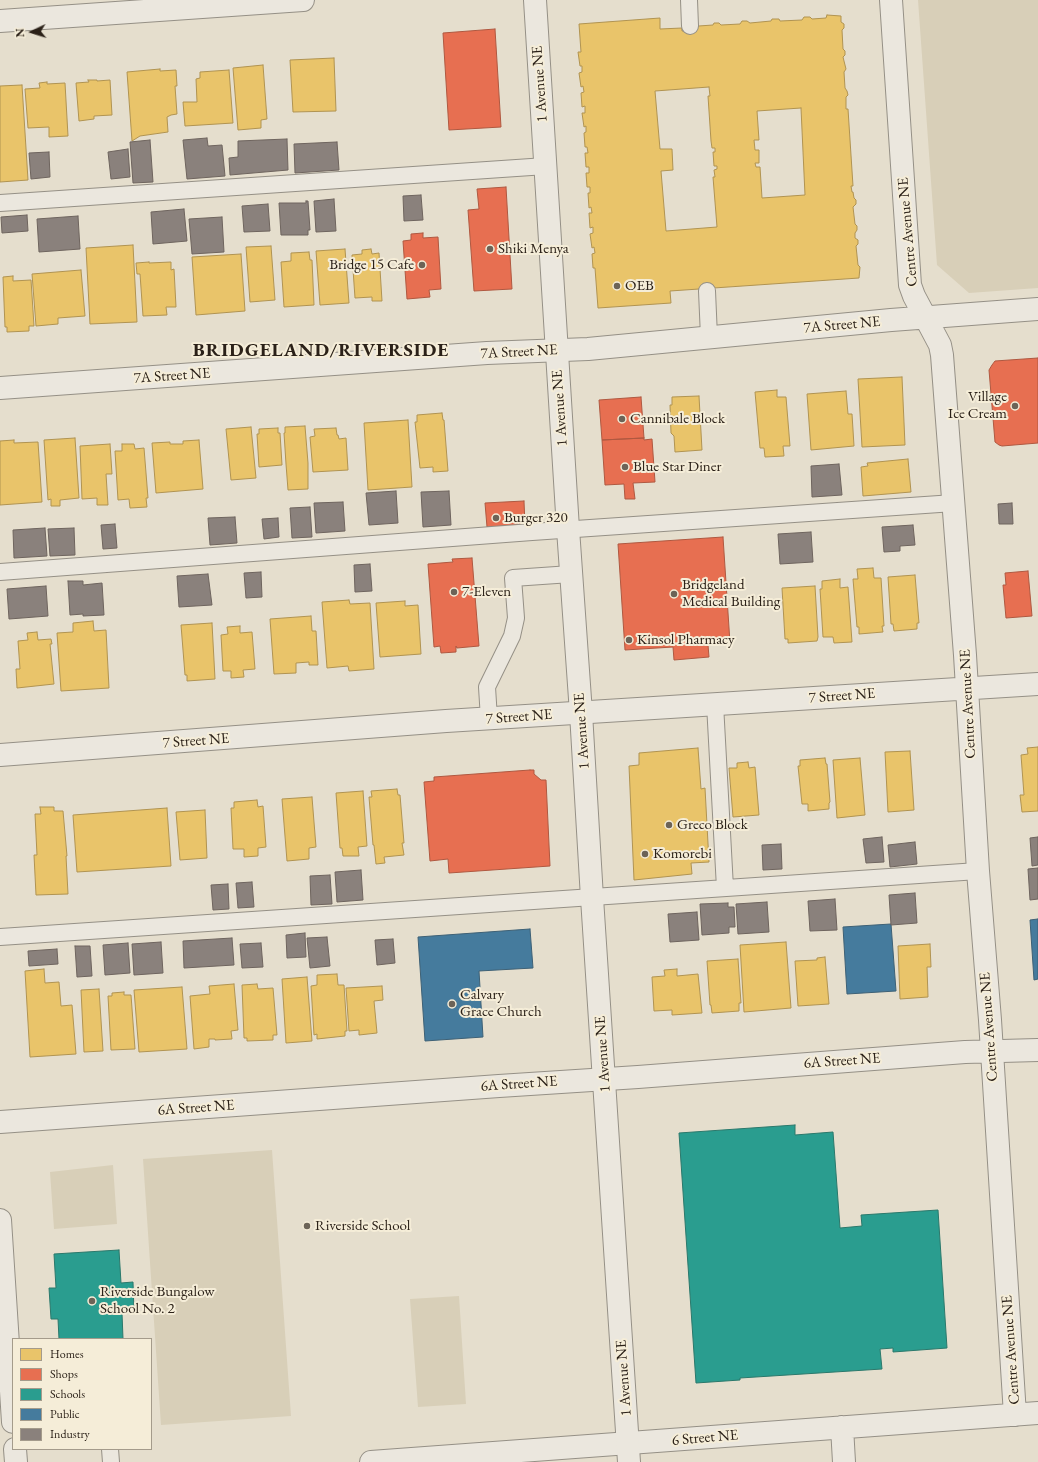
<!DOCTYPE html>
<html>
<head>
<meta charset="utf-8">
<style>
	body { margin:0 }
	#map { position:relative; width:1038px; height:1462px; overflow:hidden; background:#e5decd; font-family:"EB Garamond",serif }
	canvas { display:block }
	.legend { position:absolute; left:12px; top:1338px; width:140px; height:112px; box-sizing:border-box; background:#f5edd8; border:1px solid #a49b8b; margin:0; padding:5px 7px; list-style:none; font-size:12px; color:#2b2118 }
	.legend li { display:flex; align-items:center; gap:8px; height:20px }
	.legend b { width:20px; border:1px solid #a49b8b }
	.north { position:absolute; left:12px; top:12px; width:40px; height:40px; -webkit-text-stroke:3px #f5edd8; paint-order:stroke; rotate:266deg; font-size:11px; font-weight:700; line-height:16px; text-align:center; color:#2b2118 }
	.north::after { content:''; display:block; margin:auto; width:14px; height:18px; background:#2b2118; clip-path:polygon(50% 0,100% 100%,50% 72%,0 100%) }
</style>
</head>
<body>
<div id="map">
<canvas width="1038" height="1462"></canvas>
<ul class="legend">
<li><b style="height:11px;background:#e9c46a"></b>Homes</li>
<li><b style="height:11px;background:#e76f51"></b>Shops</li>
<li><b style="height:11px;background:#2a9d8f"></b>Schools</li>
<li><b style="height:11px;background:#457b9d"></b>Public</li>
<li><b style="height:11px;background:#8a817c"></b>Industry</li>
</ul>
<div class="north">N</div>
</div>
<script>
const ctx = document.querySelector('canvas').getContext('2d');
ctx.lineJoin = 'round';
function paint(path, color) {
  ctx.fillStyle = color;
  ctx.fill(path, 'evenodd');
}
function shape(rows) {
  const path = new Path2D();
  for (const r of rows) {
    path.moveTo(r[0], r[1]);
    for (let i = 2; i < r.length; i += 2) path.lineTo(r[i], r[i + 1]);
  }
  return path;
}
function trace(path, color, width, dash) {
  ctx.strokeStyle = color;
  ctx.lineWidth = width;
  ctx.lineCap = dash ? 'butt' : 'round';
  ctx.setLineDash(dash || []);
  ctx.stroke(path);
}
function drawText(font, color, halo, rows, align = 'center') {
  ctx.font = font + ' "EB Garamond",serif';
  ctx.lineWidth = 4;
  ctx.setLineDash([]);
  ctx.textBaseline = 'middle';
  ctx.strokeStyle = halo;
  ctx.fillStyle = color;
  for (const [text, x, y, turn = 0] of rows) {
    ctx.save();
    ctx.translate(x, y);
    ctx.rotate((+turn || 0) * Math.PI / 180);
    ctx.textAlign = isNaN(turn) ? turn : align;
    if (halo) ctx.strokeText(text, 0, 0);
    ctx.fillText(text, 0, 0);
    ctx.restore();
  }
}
const green = shape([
	[918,0,1038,0,1038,288,969,293,937,265],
	[272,1150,291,1416,161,1425,143,1159],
	[113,1165,117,1224,54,1229,50,1172],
	[459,1296,466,1404,418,1407,410,1299]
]);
const homes = shape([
	[827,15,841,16,841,22,844,24,844,28,842,30,843,49,845,51,845,55,843,57,846,69,844,72,845,88,847,91,848,95,846,97,846,109,848,109,853,186,851,186,852,192,853,192,854,198,856,200,856,204,853,207,855,224,857,226,857,230,855,233,855,238,858,240,858,244,856,246,858,265,860,267,859,278,670,291,671,303,598,308,595,268,593,268,592,254,595,253,594,247,592,248,590,234,593,233,593,227,590,228,589,213,592,213,591,207,589,208,588,193,590,193,590,187,587,187,586,173,589,173,589,167,586,167,585,153,588,153,587,147,585,147,584,133,586,132,586,126,584,127,582,113,585,113,585,106,582,107,581,93,584,92,583,86,581,87,579,73,582,72,582,66,580,66,578,52,581,52,579,24,660,18,660,29,682,28,682,31,685,31,684,27,713,25,714,23,719,23,721,25,740,24,742,21,747,21,750,23,771,21,772,19,779,19,780,21,802,20,804,17,810,17,812,19,826,18,827,15],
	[709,87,710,96,708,96,711,141,712,148,715,148,715,152,713,152,714,166,717,166,717,169,714,170,715,177,713,177,717,227,666,231,661,171,673,170,672,149,660,149,655,91,709,87],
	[801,108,805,195,762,198,760,167,756,167,755,163,759,163,759,150,755,150,754,140,759,140,757,111,801,108],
	[334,58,336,111,293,112,290,60,334,58],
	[263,65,267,119,261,120,261,128,238,130,233,68,263,65],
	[160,69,160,71,176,70,177,86,175,86,177,114,171,115,167,117,168,132,140,136,132,141,127,72,160,69],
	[229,70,233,123,185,126,183,102,197,102,196,79,200,78,200,72,229,70],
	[88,80,97,80,97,81,110,80,112,115,94,116,94,119,79,121,76,83,89,82,88,80],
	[47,82,47,84,65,83,68,136,49,137,49,127,28,128,25,89,40,88,39,83,47,82],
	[22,85,28,180,0,182,0,86,22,85],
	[133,245,137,322,90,324,86,248,133,245],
	[271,246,275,300,250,302,246,247,271,246],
	[345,249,349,303,320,305,316,251,345,249],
	[371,249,372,254,379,253,382,301,372,301,372,297,355,298,352,255,362,254,362,250,371,249],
	[309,252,310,260,312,260,314,305,284,307,281,262,291,261,291,253,309,252],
	[241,254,245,311,196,315,192,257,241,254],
	[149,262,149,263,171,262,171,270,174,269,176,307,166,307,167,315,143,316,140,274,137,274,136,263,149,262],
	[81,270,85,316,58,318,58,324,36,326,32,274,81,270],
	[13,276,13,281,31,280,34,326,29,326,29,331,7,332,7,327,5,327,3,277,13,276],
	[902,377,905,445,862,447,858,379,902,377],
	[777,390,777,397,786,397,790,446,783,446,784,456,765,457,764,448,760,448,755,392,777,390],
	[846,391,848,414,852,414,854,446,811,450,807,394,846,391],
	[699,396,702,450,675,452,674,436,671,433,670,405,672,405,672,397,699,396],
	[442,413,443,420,444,420,448,471,433,472,433,467,420,468,415,422,417,422,417,415,442,413],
	[408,420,412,487,368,490,364,423,408,420],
	[305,426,308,463,308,489,288,490,286,464,284,433,285,433,285,427,305,426],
	[251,427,256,478,231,480,226,429,251,427],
	[278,428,278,433,280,433,282,465,259,467,257,434,259,434,259,429,278,428],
	[336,428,337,435,338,435,339,439,346,438,348,470,313,472,310,437,315,436,314,429,336,428],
	[75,438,79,498,60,500,60,506,51,506,51,499,48,500,44,440,75,438],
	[14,440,14,443,38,442,42,502,0,505,0,441,14,440],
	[199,440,203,489,156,493,152,443,170,442,170,444,183,444,183,441,199,440],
	[110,444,112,474,106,474,108,505,97,505,97,498,82,499,80,446,110,444],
	[122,444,134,444,135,449,144,448,148,498,146,498,147,507,130,508,129,499,118,500,115,451,122,451,122,444],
	[908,459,911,492,863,496,861,467,868,466,867,463,908,459],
	[873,568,874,578,881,578,884,626,882,626,883,632,859,634,859,627,857,627,853,579,858,579,857,569,873,568],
	[915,575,919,623,917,623,917,629,894,631,893,624,891,624,888,577,915,575],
	[840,579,840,588,848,587,852,642,834,643,833,637,823,637,820,589,822,589,822,581,840,579],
	[815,586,818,637,817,641,788,643,788,639,785,639,782,588,815,586],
	[349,600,350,604,370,603,374,669,349,671,348,666,327,668,322,602,349,600],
	[405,601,405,606,418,605,421,654,380,657,376,603,405,601],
	[311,616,312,631,316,631,318,665,309,665,309,662,296,663,296,673,274,674,270,619,311,616],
	[93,621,94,631,106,630,109,688,61,691,57,633,73,632,73,623,93,621],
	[212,623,215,679,187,681,187,675,185,675,181,625,212,623],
	[240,626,240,633,252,632,255,669,243,670,244,677,231,678,231,671,223,671,221,635,228,634,227,627,240,626],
	[37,632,38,640,51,639,52,644,50,644,54,684,17,688,16,669,20,669,18,641,28,640,27,633,37,632],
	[1038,747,1038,811,1022,812,1020,795,1024,795,1021,755,1028,754,1027,748,1038,747],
	[698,748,701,789,705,788,709,862,691,863,692,874,634,880,629,766,639,765,639,753,698,748],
	[910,751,914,810,888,812,885,752,910,751],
	[825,758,826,764,827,764,830,802,829,803,829,809,808,811,808,804,802,804,798,766,800,766,800,760,825,758],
	[860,758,865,815,837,818,833,760,860,758],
	[748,762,749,768,755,767,759,815,733,817,729,768,737,768,737,763,748,762],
	[397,789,398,795,400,795,404,843,402,843,404,855,384,857,385,863,376,864,374,845,373,845,369,797,372,797,371,791,397,789],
	[363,791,367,846,358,847,359,856,343,856,342,848,340,848,336,793,363,791],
	[312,797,316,847,309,848,309,859,287,861,282,799,312,797],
	[257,800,258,807,263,806,266,847,258,848,258,856,244,857,244,849,233,849,231,808,234,808,234,802,257,800],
	[40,807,54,807,54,811,63,811,67,856,66,856,68,894,36,895,34,855,37,855,35,814,41,814,40,807],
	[167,808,171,866,77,872,73,815,167,808],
	[205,810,207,858,180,860,176,812,205,810],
	[786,942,791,1008,744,1012,740,945,786,942],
	[930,944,931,967,927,967,928,997,900,999,898,946,930,944],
	[825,957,829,1004,798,1006,795,961,817,960,817,958,825,957],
	[738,959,741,1003,739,1003,739,1011,712,1013,711,1005,710,1005,707,961,738,959],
	[44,969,45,983,59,982,61,1006,72,1005,76,1054,30,1057,25,971,44,969],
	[677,969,677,976,698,974,702,1013,672,1015,672,1010,654,1011,652,977,665,976,664,970,677,969],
	[337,974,338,985,344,985,347,1031,345,1031,345,1036,317,1039,317,1034,314,1035,311,986,317,985,317,975,337,974],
	[307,977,312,1041,286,1043,282,979,307,977],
	[234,984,238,1030,231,1031,232,1039,215,1040,215,1039,209,1039,209,1047,194,1049,190,996,210,994,209,986,234,984],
	[257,984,258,989,273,988,277,1035,273,1035,273,1040,247,1041,247,1038,244,1038,242,985,257,984],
	[382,986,383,1000,374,1001,377,1033,359,1035,359,1030,349,1031,346,988,382,986],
	[182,987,187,1049,139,1052,134,990,182,987],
	[99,989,103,1051,84,1052,81,990,99,989],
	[124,992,124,995,131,995,135,1049,111,1050,108,996,112,996,112,993,124,992]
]);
const shops = shape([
	[495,29,501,127,449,130,443,33,495,29],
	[506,187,512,289,474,291,468,210,479,209,477,189,506,187],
	[423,233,423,238,438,237,441,289,429,290,430,297,407,299,403,241,411,240,411,234,423,233],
	[1038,358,1038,443,1002,446,999,445,995,442,989,370,992,365,995,361,1038,358],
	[641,397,644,438,602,440,599,400,641,397],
	[644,438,644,440,652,439,655,482,633,483,635,499,625,499,624,484,605,485,602,440,644,438],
	[524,501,525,525,487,527,485,503,524,501],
	[723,537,730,643,708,645,709,657,674,660,673,647,625,650,618,544,723,537],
	[472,558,479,646,457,648,456,646,456,652,441,653,440,646,434,647,428,564,453,562,452,559,472,558],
	[1028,571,1032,616,1006,618,1003,585,1006,585,1005,573,1028,571],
	[530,770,534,770,534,774,541,780,546,780,550,866,449,873,448,859,430,861,424,782,434,781,434,777,530,770]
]);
const schools = shape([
	[795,1125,795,1135,833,1132,840,1228,862,1226,861,1215,938,1210,947,1348,893,1352,893,1348,880,1349,882,1369,740,1378,740,1380,696,1383,679,1133,795,1125],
	[119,1250,121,1283,133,1282,134,1313,122,1313,123,1339,59,1339,58,1319,51,1319,49,1288,56,1288,54,1254,119,1250]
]);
const public = shape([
	[1038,919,1038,979,1034,980,1030,920,1038,919],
	[891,924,896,991,847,994,843,927,891,924],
	[530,929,533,968,479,971,483,1037,425,1041,418,937,530,929]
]);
const industry = shape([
	[207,138,208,146,222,145,225,176,187,179,183,140,207,138],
	[287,139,288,170,230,175,229,158,238,157,238,141,287,139],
	[150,140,153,182,133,183,130,142,150,140],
	[337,142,339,170,295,173,294,144,337,142],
	[128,149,130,177,111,179,108,152,128,149],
	[49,152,50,177,31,179,29,153,49,152],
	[421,195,423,220,404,221,403,196,421,195],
	[334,199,336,231,316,232,314,201,334,199],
	[306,201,308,201,310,230,308,230,308,235,281,235,279,203,306,203,306,201],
	[268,204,270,231,244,232,242,206,268,204],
	[184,209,187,241,153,244,151,212,184,209],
	[27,215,28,231,2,233,1,217,27,215],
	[78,216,80,249,39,252,37,219,78,216],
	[222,217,224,252,192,254,189,219,222,217],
	[839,464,842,495,812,497,811,466,839,464],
	[396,491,398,523,369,525,366,493,396,491],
	[449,491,451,525,423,527,421,492,449,491],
	[343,502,345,531,316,533,314,503,343,502],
	[1012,503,1013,524,999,524,998,504,1012,503],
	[310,507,312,537,292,538,290,508,310,507],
	[235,517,237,543,210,545,208,518,235,517],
	[278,518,279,537,264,539,262,519,278,518],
	[115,524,117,548,103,549,101,525,115,524],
	[913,525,915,545,900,546,900,551,884,552,882,527,913,525],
	[45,528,47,556,14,558,13,530,45,528],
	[74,528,75,555,50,556,48,529,74,528],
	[811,532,813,562,780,564,778,534,811,532],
	[370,564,372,591,355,592,354,565,370,564],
	[261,572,262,597,246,598,244,573,261,572],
	[208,574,212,605,179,607,177,576,208,574],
	[68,581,83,581,83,585,102,583,104,615,83,616,83,614,70,615,68,581],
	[46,586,48,616,9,619,7,589,46,586],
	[882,837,884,862,866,863,863,839,882,837],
	[1038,837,1038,865,1032,866,1030,838,1038,837],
	[915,842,917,864,890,867,888,845,915,842],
	[781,844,782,869,763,870,762,845,781,844],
	[1038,868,1038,899,1030,900,1028,869,1038,868],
	[361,870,363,900,337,902,335,872,361,870],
	[330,875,332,904,311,905,310,876,330,875],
	[252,882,254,907,238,908,236,883,252,882],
	[228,884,229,909,213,910,211,885,228,884],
	[915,893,917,923,891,925,889,895,915,893],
	[835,899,837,930,810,931,808,901,835,899],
	[767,902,769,932,738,934,736,904,767,902],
	[728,903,728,907,734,907,735,927,729,927,729,933,702,935,700,904,728,903],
	[697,912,699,940,670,942,668,914,697,912],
	[305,933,306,957,287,958,286,935,305,933],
	[327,937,330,966,310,968,307,938,327,937],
	[232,938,234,965,184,968,183,941,232,938],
	[393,939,395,963,377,965,375,940,393,939],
	[161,942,163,973,134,975,132,944,161,942],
	[128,943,130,973,105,975,103,945,128,943],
	[261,943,263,967,242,968,240,944,261,943],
	[75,946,90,946,92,976,77,977,75,946],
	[57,949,58,964,29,966,28,951,57,949]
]);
const service = shape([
	[689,0,690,26],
	[0,203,546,166],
	[707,291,709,337],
	[0,572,532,532,954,503],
	[715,704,725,888],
	[489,719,487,687,512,636,516,618,513,578,571,574],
	[0,937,978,871],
	[110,1449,111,1462]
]);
const minor = shape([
	[891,0,910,285,914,296,940,345,942,355,965,655,978,871,990,1020,1015,1415],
	[0,21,303,0],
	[0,388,487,353,588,349,891,320,1038,309],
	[0,755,446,721,1038,684],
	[0,1122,499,1086,638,1077,965,1052,1038,1050],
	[0,1220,13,1422],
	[842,1427,844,1462],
	[15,1449,16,1462],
	[371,1462,1038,1413]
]);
const tertiary = shape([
	[535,0,568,529,581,713,592,898,629,1462]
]);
const markers = [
	[490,249,4,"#6c6357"],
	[422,265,4,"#6c6357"],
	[617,286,4,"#6c6357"],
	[1015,406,4,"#6c6357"],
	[622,419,4,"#6c6357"],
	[625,467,4,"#6c6357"],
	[496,518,4,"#6c6357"],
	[454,592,4,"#6c6357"],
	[674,594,4,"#6c6357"],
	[629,640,4,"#6c6357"],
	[669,825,4,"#6c6357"],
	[645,854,4,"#6c6357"],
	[452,1004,4,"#6c6357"],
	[307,1226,4,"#6c6357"],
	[92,1301,4,"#6c6357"]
];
const streetNames = [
	["1 Avenue NE",540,84,-94],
	["Centre Avenue NE",908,232,-95],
	["7A Street NE",842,325,-5],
	["7A Street NE",519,352,-3],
	["7A Street NE",172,376,-4],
	["1 Avenue NE",560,408,-94],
	["7 Street NE",842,696,-4],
	["Centre Avenue NE",968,704,-93],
	["7 Street NE",519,717,-4],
	["1 Avenue NE",582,731,-94],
	["7 Street NE",196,741,-4],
	["Centre Avenue NE",989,1027,-94],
	["1 Avenue NE",603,1054,-94],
	["6A Street NE",842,1061,-4],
	["6A Street NE",519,1084,-4],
	["6A Street NE",196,1108,-4],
	["Centre Avenue NE",1011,1350,-94],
	["1 Avenue NE",624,1378,-94],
	["6 Street NE",705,1438,-5]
];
const poiNames = [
	["Shiki Menya",498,249],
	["Bridge 15 Cafe",414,265,"right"],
	["OEB",625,286],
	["Village",1007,397,"right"],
	["Ice Cream",1007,414,"right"],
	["Cannibale Block",630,419],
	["Blue Star Diner",633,467],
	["Burger 320",504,518],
	["Bridgeland",682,585],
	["Medical Building",682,602],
	["7-Eleven",462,592],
	["Kinsol Pharmacy",637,640],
	["Greco Block",677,825],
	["Komorebi",653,854],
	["Calvary",460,995],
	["Grace Church",460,1012],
	["Riverside School",315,1226],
	["Riverside Bungalow",100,1292],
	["School No. 2",100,1309]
];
const districtNames = [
	["BRIDGELAND/RIVERSIDE",321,351]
];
paint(green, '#d8cfb8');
paint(homes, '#e9c46a');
trace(homes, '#b09351', 1);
paint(shops, '#e76f51');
trace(shops, '#af5840', 1);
paint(schools, '#2a9d8f');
trace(schools, '#2a786b', 1);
paint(public, '#457b9d');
trace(public, '#3d6075', 1);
paint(industry, '#8a817c');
trace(industry, '#6e645e', 1);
trace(service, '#959086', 18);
trace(minor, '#959086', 24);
trace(tertiary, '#959086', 24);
trace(service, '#ebe7de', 16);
trace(minor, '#ebe7de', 22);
trace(tertiary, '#ebe7de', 22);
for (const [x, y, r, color] of markers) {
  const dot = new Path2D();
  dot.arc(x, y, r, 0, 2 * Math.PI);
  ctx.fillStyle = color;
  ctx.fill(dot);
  trace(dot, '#f5edd8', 1.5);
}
drawText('15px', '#2b2118', '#f5edd8', streetNames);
drawText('15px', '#2b2118', '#f5edd8', poiNames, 'left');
ctx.letterSpacing = '1px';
drawText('bold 19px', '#2b2118', '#f5edd8', districtNames);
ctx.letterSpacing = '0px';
</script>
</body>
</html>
